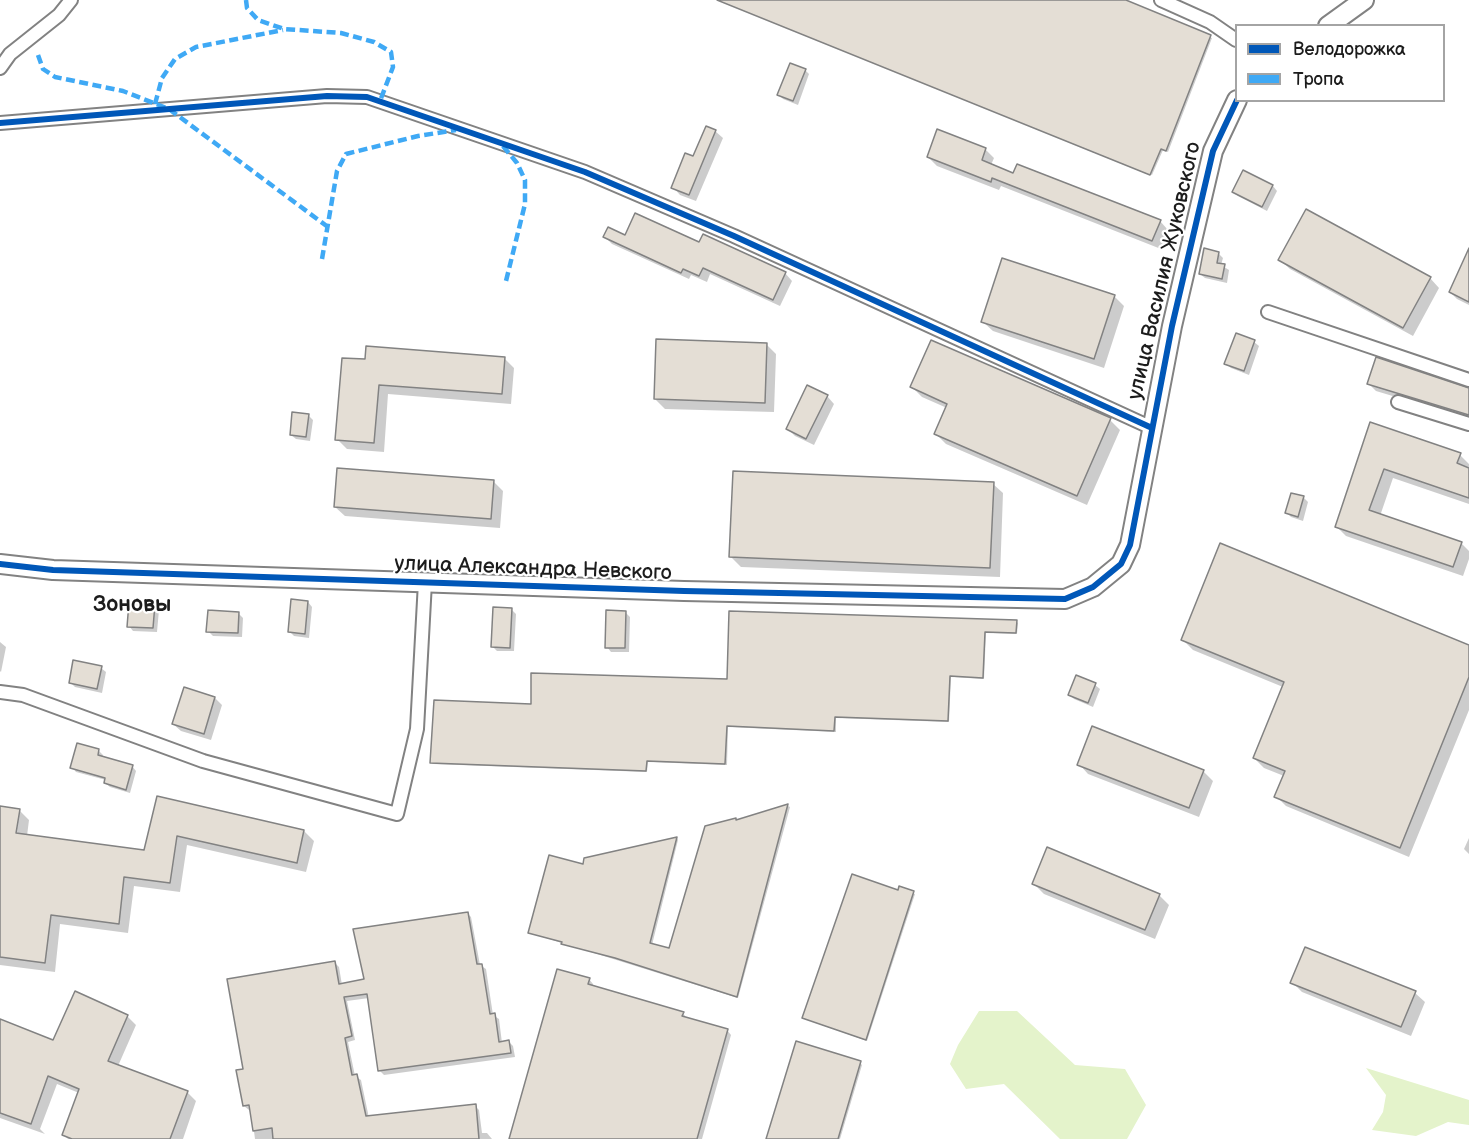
<!DOCTYPE html>
<html>
<head>
<meta charset="utf-8">
<style>
	body { margin:0 }
	#map { position:relative; width:1469px; height:1139px; overflow:hidden; background:#fff; font-family:"Balsamiq Sans",sans-serif }
	canvas { display:block }
	.legend { position:absolute; left:1235px; top:24px; width:210px; height:78px; box-sizing:border-box; background:#fff; border:2px solid #a4a4a4; margin:0; padding:8px 10px; list-style:none; font-size:18px; color:#1c1c1c }
	.legend li { display:flex; align-items:center; gap:12px; height:30px }
	.legend b { width:30px; border:2px solid #a4a4a4 }
</style>
</head>
<body>
<div id="map">
<canvas width="1469" height="1139"></canvas>
<ul class="legend">
<li><b style="height:8px;background:#0057b8"></b>Велодорожка</li>
<li><b style="height:8px;background:#3fa9f5"></b>Тропа</li>
</ul>
</div>
<script>
const ctx = document.querySelector('canvas').getContext('2d');
ctx.lineJoin = 'round';
function paint(path, color) {
  ctx.fillStyle = color;
  ctx.fill(path, 'evenodd');
}
function shape(rows) {
  const path = new Path2D();
  for (const r of rows) {
    path.moveTo(r[0], r[1]);
    for (let i = 2; i < r.length; i += 2) path.lineTo(r[i], r[i + 1]);
  }
  return path;
}
function trace(path, color, width, dash) {
  ctx.strokeStyle = color;
  ctx.lineWidth = width;
  ctx.lineCap = dash ? 'butt' : 'round';
  ctx.setLineDash(dash || []);
  ctx.stroke(path);
}
function drawText(font, color, halo, rows, align = 'center') {
  ctx.font = font + ' "Balsamiq Sans",sans-serif';
  ctx.lineWidth = 4.5;
  ctx.setLineDash([]);
  ctx.textBaseline = 'middle';
  ctx.strokeStyle = halo;
  ctx.fillStyle = color;
  for (const [text, x, y, turn = 0] of rows) {
    ctx.save();
    ctx.translate(x, y);
    ctx.rotate((+turn || 0) * Math.PI / 180);
    ctx.textAlign = isNaN(turn) ? turn : align;
    if (halo) ctx.strokeText(text, 0, 0);
    ctx.fillText(text, 0, 0);
    ctx.restore();
  }
}
const green = shape([
	[979,1011,1017,1011,1075,1065,1125,1069,1146,1105,1127,1139,1060,1139,1004,1084,966,1089,950,1064,958,1045],
	[1366,1068,1469,1100,1469,1125,1448,1122,1416,1136,1372,1130,1383,1112,1386,1095]
]);
const shadow = shape([
	[717,0,1121,0,1212,38,1168,152,1163,150,1152,175],
	[805,70,809,74,798,105,783,99,779,95],
	[715,131,723,138,696,201,680,195,673,187],
	[985,149,994,158,991,165,1014,175,1160,221,1168,230,1161,249,1001,186,999,190,937,166,928,157],
	[1243,172,1273,186,1277,191,1267,211,1238,196,1233,192],
	[605,237,626,237,700,244,785,273,792,281,780,306,710,274,707,282,691,275,689,279,612,244],
	[1469,252,1469,305,1457,299,1450,292],
	[1218,253,1223,258,1221,265,1229,270,1227,283,1205,278,1200,274],
	[1280,260,1430,278,1439,288,1413,336,1290,269],
	[1114,296,1124,306,1104,368,993,331,983,322],
	[1237,335,1254,342,1259,346,1249,375,1231,368,1226,364],
	[766,344,776,354,774,412,665,409,655,399],
	[504,358,514,368,511,404,388,394,384,452,347,449,337,439,343,359],
	[1369,384,1469,389,1469,419,1376,391],
	[912,387,1110,420,1120,430,1087,505,946,444,936,434,947,408,922,397],
	[827,396,834,404,814,445,795,436,788,429],
	[308,415,313,420,310,441,296,439,291,435],
	[1371,424,1460,455,1469,464,1469,504,1393,478,1380,516,1461,543,1469,551,1469,559,1463,576,1346,536,1336,526],
	[493,481,503,491,500,528,345,516,335,507],
	[993,484,1003,493,1000,577,741,567,731,557],
	[1292,494,1304,498,1308,502,1303,521,1291,517,1287,513],
	[308,602,312,607,309,638,294,636,290,632],
	[154,605,159,610,157,632,133,631,129,626],
	[511,609,516,614,514,651,497,651,492,646],
	[625,612,630,617,629,652,611,652,607,647],
	[239,614,243,618,242,637,213,636,208,631],
	[1016,621,1018,623,1017,634,986,633,984,679,951,677,949,722,836,718,836,732,728,727,727,765,648,762,647,772,433,764,431,762,532,705,728,680],
	[1183,640,1469,646,1469,710,1409,857,1286,806,1276,796,1284,776,1264,768,1254,758,1283,687,1193,650],
	[0,642,6,647,1,672,0,671],
	[101,668,106,672,102,693,75,687,70,682],
	[1095,685,1100,689,1093,707,1074,699,1070,695],
	[215,698,222,705,211,740,181,731,173,724],
	[98,750,103,755,102,758,132,766,136,771,130,793,110,787,105,783,106,780,76,772,72,767],
	[1079,764,1203,771,1213,781,1199,817,1088,774],
	[158,797,304,831,314,841,306,872,187,845,180,892,134,886,128,933,60,924,55,972,0,965,0,808,20,811,29,820,27,836,145,852],
	[788,806,790,807,738,998,530,933,584,865,586,859,677,838,678,840,652,945,670,950,736,820,737,821],
	[1469,838,1469,854,1464,849],
	[1034,884,1159,895,1169,905,1155,939,1044,894],
	[913,893,915,894,867,1041,805,1019,803,1018],
	[467,913,471,917,480,965,486,969,493,1015,499,1019,502,1043,509,1042,513,1046,515,1057,384,1075,380,1071,369,998,347,1001,355,1040,348,1042,355,1076,361,1080,369,1118,475,1106,479,1110,482,1133,487,1133,492,1139,255,1139,251,1109,249,1110,244,1106,244,1070,334,962,339,967,342,985,366,981],
	[589,979,593,984,593,987,683,1013,687,1019,727,1030,731,1035,702,1139,511,1139],
	[1292,982,1415,993,1425,1002,1411,1036,1302,992],
	[127,1016,136,1025,118,1066,187,1092,196,1101,183,1139,68,1139,64,1135,79,1093,57,1084,40,1129,45,1134,0,1118,0,1020,54,1042],
	[860,1063,862,1065,840,1139,767,1139]
]);
const building = shape([
	[717,0,1126,0,1211,35,1166,151,1161,149,1150,175,717,0],
	[790,63,806,69,793,101,777,95,790,63],
	[706,126,716,130,689,195,671,188,685,153,693,156,706,126],
	[937,129,986,148,982,160,1013,173,1017,164,1161,220,1152,241,992,178,991,182,927,157,937,129],
	[1243,170,1273,185,1262,207,1232,192,1243,170],
	[1306,209,1431,277,1403,328,1278,260,1306,209],
	[635,213,699,242,703,234,786,272,773,300,703,268,699,276,683,269,681,273,603,237,608,227,625,235,635,213],
	[1204,248,1219,252,1217,263,1225,264,1222,279,1199,274,1204,248],
	[1469,248,1469,302,1449,292,1469,248],
	[1002,258,1115,295,1094,359,981,322,1002,258],
	[1236,333,1255,340,1244,371,1224,364,1236,333],
	[656,339,767,343,765,403,654,399,656,339],
	[931,340,1111,418,1077,496,934,434,947,404,910,387,931,340],
	[366,346,505,357,502,394,379,385,374,443,335,440,342,358,365,359,366,346],
	[1376,357,1469,388,1469,415,1367,384,1376,357],
	[807,385,828,395,806,439,786,429,807,385],
	[292,412,309,414,306,437,290,435,292,412],
	[1370,422,1461,453,1457,463,1469,468,1469,498,1384,469,1369,510,1462,542,1453,567,1335,527,1370,422],
	[337,468,494,480,491,519,334,507,337,468],
	[733,471,994,482,990,568,729,557,733,471],
	[1291,493,1304,496,1298,517,1285,513,1291,493],
	[1220,543,1469,645,1469,677,1400,848,1274,797,1285,771,1253,758,1284,682,1181,640,1220,543],
	[291,599,308,601,305,634,288,632,291,599],
	[129,602,155,604,153,628,127,627,129,602],
	[493,607,512,608,510,648,491,647,493,607],
	[208,610,239,612,238,633,206,632,208,610],
	[606,610,626,611,625,648,605,648,606,610],
	[729,611,1017,620,1016,633,985,632,983,678,950,676,948,721,835,717,834,731,727,726,725,764,647,761,646,771,430,763,434,700,531,704,531,673,727,679,729,611],
	[73,660,102,666,97,689,69,683,73,660],
	[1076,675,1096,683,1088,703,1068,695,1076,675],
	[184,687,215,697,204,734,172,724,184,687],
	[1092,726,1204,770,1189,808,1077,765,1092,726],
	[77,743,99,749,98,755,133,765,126,790,104,783,105,778,70,768,77,743],
	[157,796,304,830,297,863,177,836,170,883,124,877,119,924,51,915,45,963,0,957,0,806,20,809,16,833,144,850,157,796],
	[788,804,737,997,615,958,561,944,562,942,528,933,549,855,583,864,584,858,677,837,650,943,669,948,705,826,736,818,736,820,788,804],
	[1047,847,1160,894,1145,930,1032,884,1047,847],
	[852,874,898,890,899,886,914,891,866,1040,802,1018,852,874],
	[468,912,477,964,482,964,490,1014,495,1013,499,1042,509,1040,511,1053,378,1071,367,994,344,997,352,1036,345,1038,352,1075,357,1074,366,1116,476,1104,479,1139,273,1139,272,1128,253,1131,249,1105,243,1106,236,1070,243,1069,227,979,335,961,339,984,364,979,353,929,468,912],
	[1305,947,1416,991,1401,1027,1290,983,1305,947],
	[557,969,590,978,588,984,684,1012,682,1016,728,1029,697,1139,509,1139,557,969],
	[75,991,128,1015,108,1061,188,1091,170,1139,72,1139,62,1135,79,1089,48,1076,31,1124,0,1113,0,1019,53,1040,75,991],
	[796,1041,861,1061,838,1139,766,1139,796,1041]
]);
const street = shape([
	[1161,0,1210,22,1236,40],
	[0,68,10,54,59,15,71,0],
	[0,123,327,96,367,97,585,172,734,236,1152,428],
	[1268,312,1469,380],
	[1398,402,1469,424],
	[0,692,23,695,203,761,397,814,417,729,425,582]
]);
const secondary = shape([
	[1328,26,1364,0],
	[0,564,53,570,684,591,1065,599,1093,587,1121,564,1130,545,1172,326,1213,151,1237,100]
]);
const quiet = shape([
	[246,0,247,8,258,20,284,29,341,33,374,42,391,52,393,67,380,101],
	[38,55,43,69,55,77,123,91,169,109,328,227],
	[155,104,162,78,175,59,196,47,283,30],
	[503,146,517,163,525,180,525,204,506,281],
	[322,259,337,171,346,154,418,136,456,130]
]);
const cycleway = shape([
	[0,123,327,96,367,97,585,172,734,236,1152,428],
	[0,564,53,570,684,591,1065,599,1093,587,1121,564,1130,545,1172,326,1213,151,1237,100]
]);
const streetNames = [
	["улица Василия Жуковского",1165,271,-77],
	["улица Александра Невского",533,569,2]
];
const neighbourhoodNames = [
	["Зоновы",132,605]
];
paint(green, '#e4f3cb');
paint(shadow, '#0003');
paint(building, '#e4ded5');
trace(building, '#828282', 1.5);
trace(street, '#828282', 16);
trace(secondary, '#828282', 22);
trace(street, '#fff', 12);
trace(secondary, '#fff', 18);
trace(quiet, '#3fa9f5', 4.5, [9, 4.5]);
trace(cycleway, '#0057b8', 6);
drawText('21px', '#1c1c1c', '#fff', streetNames);
drawText('bold 22px', '#1c1c1c', '#fff', neighbourhoodNames);
</script>
</body>
</html>
